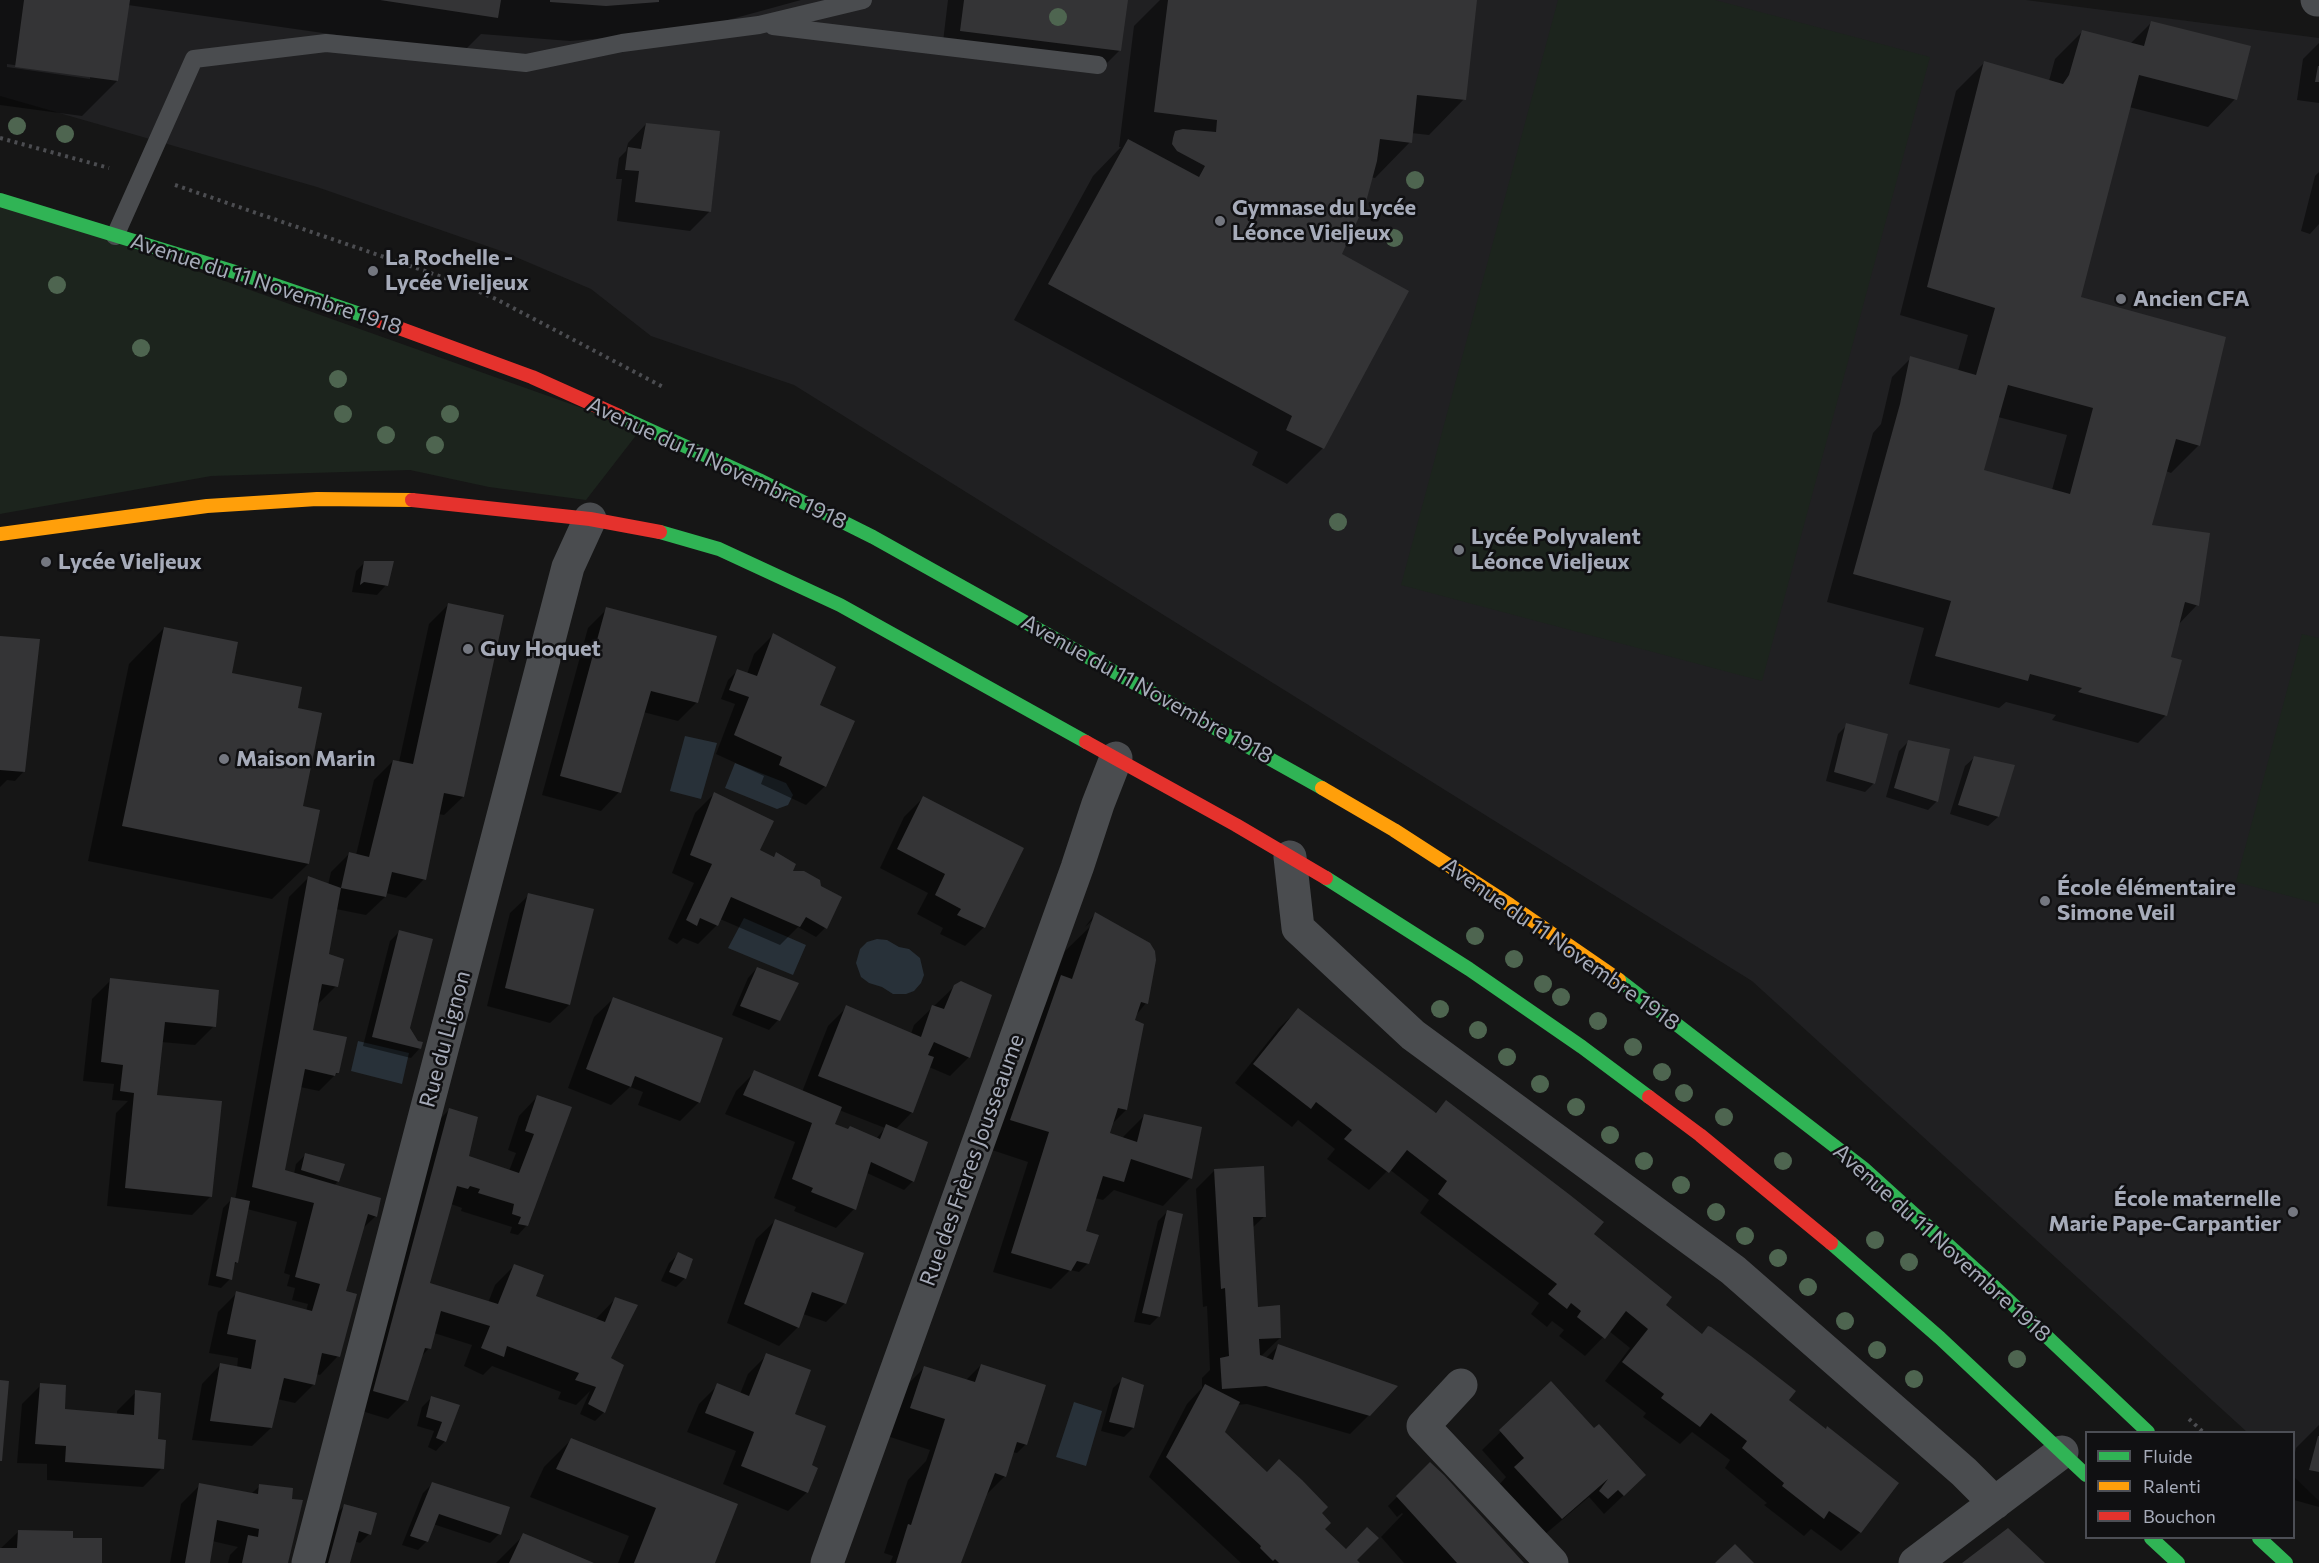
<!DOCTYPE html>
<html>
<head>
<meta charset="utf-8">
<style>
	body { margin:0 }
	#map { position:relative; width:2319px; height:1563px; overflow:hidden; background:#161616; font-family:Commissioner,sans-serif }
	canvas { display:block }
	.legend { position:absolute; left:2085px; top:1431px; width:210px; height:108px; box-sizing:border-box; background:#101012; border:2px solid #4c4e55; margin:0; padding:8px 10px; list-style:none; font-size:18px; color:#a6abb9 }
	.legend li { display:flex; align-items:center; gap:12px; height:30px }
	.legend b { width:30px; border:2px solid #4c4e55 }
</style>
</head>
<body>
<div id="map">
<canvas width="2319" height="1563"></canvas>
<ul class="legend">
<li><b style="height:8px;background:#30b455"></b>Fluide</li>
<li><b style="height:8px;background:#ff9f0a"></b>Ralenti</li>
<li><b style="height:8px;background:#e5322d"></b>Bouchon</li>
</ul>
</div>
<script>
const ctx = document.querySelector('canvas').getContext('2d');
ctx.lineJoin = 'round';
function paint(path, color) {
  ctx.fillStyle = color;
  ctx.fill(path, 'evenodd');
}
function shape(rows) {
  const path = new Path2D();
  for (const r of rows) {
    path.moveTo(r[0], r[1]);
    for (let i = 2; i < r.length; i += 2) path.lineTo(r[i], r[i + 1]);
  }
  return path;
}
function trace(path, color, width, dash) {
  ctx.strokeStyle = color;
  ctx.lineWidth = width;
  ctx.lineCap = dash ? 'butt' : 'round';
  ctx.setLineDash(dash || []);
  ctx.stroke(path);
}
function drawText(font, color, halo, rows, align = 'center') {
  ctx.font = font + ' Commissioner,sans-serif';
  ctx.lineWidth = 5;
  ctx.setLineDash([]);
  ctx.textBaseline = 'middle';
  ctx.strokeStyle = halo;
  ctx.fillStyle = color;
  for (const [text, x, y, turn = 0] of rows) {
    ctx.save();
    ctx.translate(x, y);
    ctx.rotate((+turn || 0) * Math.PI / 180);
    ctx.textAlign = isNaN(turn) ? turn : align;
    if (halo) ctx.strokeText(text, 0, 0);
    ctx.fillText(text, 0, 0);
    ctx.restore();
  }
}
const built = shape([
	[0,0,2026,0,2319,38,2319,1501,2294,1477,2294,1432,2247,1432,1752,981,794,385,651,336,591,289,504,252,317,187,0,96]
]);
const green = shape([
	[1558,0,1715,0,1930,57,1762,681,1401,585],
	[0,201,641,429,586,500,489,487,410,470,344,472,211,476,0,514],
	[2302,634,2319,638,2319,904,2236,882]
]);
const water = shape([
	[685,736,717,743,701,799,670,791],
	[735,763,786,783,793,795,788,805,777,809,725,788],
	[744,918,806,945,793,975,728,948],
	[877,939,887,940,899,947,909,949,920,958,924,975,921,983,914,991,906,994,893,994,882,987,869,983,861,977,856,963,860,949,867,942],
	[358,1041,409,1053,402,1084,351,1071],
	[1074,1402,1102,1411,1086,1466,1056,1457]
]);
const shadow = shape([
	[0,0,801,0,688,31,570,41,481,34,462,53,128,5,117,81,82,116,0,105],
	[7,64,90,76,90,79,7,67],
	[948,0,1127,0,1120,50,1101,69,942,50],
	[1160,0,1476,0,1464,99,1429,135,1411,133,1410,142,1375,178,1370,177,1340,255,1407,291,1323,448,1287,484,1252,465,1258,452,1014,320,1093,176,1121,147,1119,147,1134,26],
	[2151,23,2235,99,2208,127,2129,107,2079,298,2199,445,2171,473,2166,471,2150,526,2197,605,2178,625,2169,658,2180,661,2165,716,2138,743,2052,720,2056,715,2006,702,1999,708,1909,684,1924,628,1827,602,1873,433,1881,424,1892,377,1911,358,1958,371,1968,335,1900,315,1956,91,1984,63,2049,81,2055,59,2082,32,2130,44],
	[1998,417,2067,435,2052,490,1982,471],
	[2319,43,2319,103,2297,100,2303,59],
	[646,124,719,132,709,212,690,231,617,221,622,179,616,179,619,158,626,151,628,143],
	[2319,172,2319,224,2310,234,2301,231,2315,176],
	[365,562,386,585,377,595,352,592,356,571],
	[448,605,463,797,444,815,438,814,424,879,406,898,386,893,385,897,366,915,336,909,328,955,336,986,317,1005,311,1031,338,1072,319,1091,300,1087,284,1171,294,1174,296,1164,305,1155,338,1181,334,1186,376,1216,362,1229,345,1291,338,1356,320,1375,316,1374,314,1384,295,1403,277,1399,271,1428,252,1446,192,1440,202,1384,220,1365,237,1368,238,1358,209,1353,218,1312,237,1293,306,1311,308,1304,292,1300,295,1288,287,1286,290,1275,284,1273,297,1222,247,1209,237,1262,233,1266,230,1279,221,1288,208,1285,223,1208,232,1199,235,1200,289,897,308,878,328,885,331,872,349,854,356,855,374,780,393,761,399,762,429,624],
	[607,609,697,702,678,721,643,712,619,792,601,811,542,795,588,628],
	[164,628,230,674,296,709,301,807,308,864,272,899,88,861,129,664],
	[773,635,818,706,825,786,806,805,761,784,764,776,716,754,735,704,721,699,728,680,738,670,747,674,754,654],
	[0,637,38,640,24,771,15,781,7,780,0,787],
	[1847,725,1874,783,1865,792,1826,781,1838,734],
	[1909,741,1937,801,1928,810,1886,797,1899,751],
	[1975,757,2013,766,1998,817,1988,826,1950,814,1965,766],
	[714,794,758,850,772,858,776,854,790,872,825,928,816,937,798,927,780,945,720,919,716,926,698,944,683,938,677,944,668,939,694,883,672,873,695,813],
	[923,798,984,927,965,946,940,934,943,928,917,914,928,893,880,868,904,817],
	[529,895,569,1005,550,1023,487,1006,510,913],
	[1095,914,1146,1003,1133,1019,1126,1110,1111,1125,1108,1134,1121,1139,1144,1116,1190,1178,1163,1206,1114,1190,1103,1200,1095,1198,1083,1237,1088,1263,1079,1272,1070,1270,1051,1289,993,1272,1028,1162,983,1147,1027,1024,1045,1006,1065,951,1096,921,1094,919,1085,927],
	[399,932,408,1029,420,1048,411,1058,363,1046,390,941],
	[757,968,778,1020,769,1030,732,1015,748,978],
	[111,980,214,1026,195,1045,161,1042,155,1094,211,1196,192,1215,107,1206,116,1113,128,1101,112,1100,114,1084,83,1081,92,999],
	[955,986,969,1057,950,1076,929,1067,912,1112,895,1130,913,1181,904,1190,867,1173,854,1209,836,1228,794,1211,796,1207,774,1198,795,1142,725,1114,736,1091,755,1072,802,1092,828,1026,847,1007,911,1034,914,1025],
	[839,1110,885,1128,876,1139,833,1125],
	[613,999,699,1102,680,1121,638,1105,643,1092,630,1087,611,1105,568,1088,594,1017],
	[1298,1010,1434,1114,1446,1102,1592,1235,1664,1305,1824,1430,1827,1428,1897,1483,1860,1532,1841,1551,1811,1529,1804,1536,1764,1505,1767,1503,1725,1468,1730,1460,1692,1432,1680,1444,1643,1417,1646,1413,1605,1381,1630,1348,1609,1331,1585,1356,1559,1336,1564,1330,1552,1321,1547,1327,1531,1314,1539,1303,1420,1213,1429,1200,1389,1169,1369,1190,1327,1159,1335,1149,1298,1120,1292,1127,1235,1083,1279,1028],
	[537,1097,527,1225,518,1235,510,1233,512,1227,461,1211,462,1208,451,1204,428,1284,488,1303,495,1285,514,1266,534,1297,595,1320,615,1299,606,1364,604,1412,595,1421,580,1414,590,1391,576,1405,558,1399,561,1392,492,1366,483,1375,464,1366,472,1345,434,1333,429,1348,421,1357,407,1400,388,1419,355,1409,430,1129,449,1110,467,1157,509,1171,516,1153,508,1150,519,1116],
	[1215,1170,1265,1216,1252,1228,1257,1308,1280,1338,1260,1357,1265,1359,1278,1346,1369,1415,1350,1434,1247,1404,1237,1405,1223,1432,1358,1563,1241,1563,1149,1477,1187,1404,1202,1388,1202,1378,1210,1370,1207,1306,1203,1307,1196,1189],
	[1167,1212,1159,1316,1150,1325,1134,1322,1158,1221],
	[775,1221,845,1303,826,1322,803,1314,798,1327,779,1346,727,1323,756,1239],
	[679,1254,685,1278,676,1287,661,1281,669,1263],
	[767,1355,793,1415,810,1466,807,1492,788,1511,723,1484,736,1451,687,1432,699,1404,718,1385,740,1394,748,1374],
	[981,1365,1026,1444,1017,1453,1012,1452,1005,1476,986,1495,960,1563,890,1563,893,1556,884,1553,908,1480,926,1461,930,1450,884,1435,897,1395,925,1367,966,1380],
	[1123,1379,1133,1428,1124,1437,1101,1431,1113,1388],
	[1551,1383,1625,1494,1604,1514,1589,1497,1543,1536,1497,1487,1506,1477,1482,1450],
	[41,1385,63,1410,117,1415,117,1411,136,1392,157,1440,162,1468,143,1487,47,1480,47,1464,17,1463,22,1404],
	[431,1398,458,1406,445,1441,436,1451,428,1447,434,1431,417,1426,422,1407],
	[2319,1425,2319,1507,2294,1500,2294,1457,2296,1448],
	[571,1440,736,1505,713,1563,618,1563,629,1536,530,1497,544,1467],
	[1430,1464,1522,1563,1404,1563,1381,1537,1403,1514,1402,1513,1397,1517,1388,1506],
	[432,1484,499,1534,490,1543,433,1524,427,1541,418,1550,402,1545,423,1493],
	[200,1485,252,1493,260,1486,286,1563,228,1563,230,1555,238,1547,212,1541,208,1563,170,1563,181,1504],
	[344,1506,369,1534,360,1543,354,1541,348,1563,323,1563,335,1515],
	[18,1532,72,1539,100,1563,0,1563,0,1549],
	[524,1535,592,1563,496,1563]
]);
const building = shape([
	[24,0,130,0,118,81,15,67],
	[380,0,501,0,498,18],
	[550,0,659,0,659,2,606,6,550,2],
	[964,0,1128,0,1121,51,960,31],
	[1168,0,1477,0,1466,100,1417,95,1412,143,1380,139,1377,161,1366,202,1342,254,1409,291,1324,449,1286,430,1292,416,1048,284,1128,139,1199,177,1205,166,1177,151,1172,144,1173,138,1175,131,1183,129,1216,132,1217,120,1154,112],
	[2151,21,2251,46,2237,100,2139,75,2081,297,2226,337,2200,446,2176,439,2152,525,2210,533,2199,606,2185,602,2171,657,2182,660,2167,716,2078,692,2082,688,2030,674,2028,681,1935,656,1951,601,1853,574,1900,404,1910,356,1976,375,1995,308,1927,287,1984,61,2063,84,2069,75,2082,30,2144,46],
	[2008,385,2093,408,2070,494,1984,470],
	[2318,66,2319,66,2319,82,2315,82],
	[646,123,720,131,711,212,635,202,639,171,625,170,628,147,641,149],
	[364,561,394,561,388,586,364,582,360,585],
	[448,603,504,615,464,797,444,793,426,880,392,872,386,897,341,888,349,852,369,857,393,760,413,764],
	[606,607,717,636,698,703,651,691,621,793,560,776],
	[164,627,238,642,232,673,302,687,298,708,322,713,303,806,320,810,309,864,122,826],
	[773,633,836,667,820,705,855,721,826,787,779,765,782,757,734,735,749,697,729,690,737,669,757,676],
	[0,636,40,639,25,772,0,770],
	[1846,723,1888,734,1875,784,1834,772],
	[1908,740,1950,749,1938,802,1894,788],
	[1974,756,2015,765,1999,817,1958,805],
	[714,792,774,821,760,850,774,857,776,852,796,864,793,871,804,871,820,880,821,886,842,897,827,929,806,917,800,927,731,897,718,926,700,918,697,926,686,920,712,864,690,855],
	[923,796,1024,848,985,928,957,915,961,909,935,895,945,874,897,849],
	[308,876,341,888,329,954,344,959,338,987,322,984,313,1030,347,1037,339,1073,336,1073,335,1076,305,1069,285,1170,381,1198,377,1217,368,1214,346,1291,357,1294,340,1357,322,1353,315,1385,284,1378,272,1428,210,1421,220,1363,251,1369,256,1340,227,1334,236,1291,312,1311,320,1284,295,1277,314,1203,252,1187],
	[528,893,594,909,570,1005,505,988],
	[1095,912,1150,943,1155,951,1156,960,1148,1004,1141,1002,1135,1020,1144,1024,1127,1110,1118,1108,1110,1133,1137,1142,1144,1114,1202,1127,1192,1179,1131,1159,1124,1182,1103,1176,1086,1231,1099,1235,1089,1264,1077,1261,1071,1271,1011,1253,1049,1132,1010,1120,1061,975,1072,979],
	[399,930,433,939,410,1028,418,1041,423,1042,421,1049,372,1037],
	[757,967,799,983,780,1021,740,1006],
	[110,978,219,990,216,1027,165,1022,157,1095,222,1101,212,1197,125,1188,134,1093,120,1091,123,1065,101,1062],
	[961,981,992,995,970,1058,934,1042,928,1055,934,1057,913,1113,818,1076,846,1005,921,1037,932,1005,944,1009,954,985],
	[613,997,723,1038,700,1103,635,1076,631,1087,586,1069],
	[1298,1008,1436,1113,1446,1100,1570,1195,1604,1222,1594,1234,1672,1297,1666,1305,1702,1334,1708,1326,1711,1327,1751,1356,1796,1391,1789,1400,1826,1429,1827,1426,1899,1483,1861,1533,1829,1511,1824,1519,1782,1486,1784,1483,1742,1448,1747,1441,1711,1413,1700,1427,1661,1398,1664,1394,1622,1362,1648,1329,1626,1311,1605,1339,1577,1317,1581,1311,1571,1303,1567,1309,1548,1294,1557,1284,1438,1194,1447,1181,1407,1150,1389,1173,1344,1139,1352,1130,1316,1102,1311,1109,1253,1064],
	[754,1070,842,1107,835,1124,848,1129,850,1126,880,1139,886,1124,928,1142,914,1182,871,1162,856,1210,811,1192,813,1188,792,1179,812,1123,743,1095],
	[537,1095,572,1107,528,1226,518,1224,521,1217,512,1214,514,1204,478,1193,480,1189,470,1186,468,1189,457,1186,430,1283,498,1304,514,1264,544,1275,536,1296,605,1322,615,1297,638,1305,611,1358,624,1365,605,1413,588,1404,596,1387,575,1380,579,1373,507,1346,504,1357,481,1348,490,1326,441,1311,431,1349,425,1348,408,1401,373,1391,449,1108,478,1117,469,1156,519,1173,534,1134,525,1131],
	[305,1153,345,1164,339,1182,301,1170],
	[1264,1166,1266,1217,1253,1217,1258,1307,1280,1305,1281,1338,1259,1339,1260,1355,1273,1360,1278,1344,1398,1386,1370,1416,1266,1386,1222,1389,1220,1358,1229,1356,1225,1288,1221,1289,1214,1169],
	[231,1197,250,1201,238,1263,235,1262,232,1280,216,1276],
	[1167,1210,1183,1214,1160,1317,1142,1313],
	[775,1219,864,1253,846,1304,812,1292,799,1328,744,1304],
	[678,1252,693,1259,686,1279,669,1272],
	[766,1353,811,1370,795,1414,826,1426,812,1465,818,1468,808,1493,741,1466,754,1432,705,1413,717,1383,749,1396],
	[981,1364,1046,1385,1027,1445,1017,1442,1006,1477,995,1473,961,1563,896,1563,908,1524,911,1525,945,1419,910,1408,924,1366,975,1382],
	[1122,1377,1144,1385,1134,1428,1109,1422],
	[0,1380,9,1381,2,1461,0,1461],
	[1551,1381,1594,1428,1599,1424,1646,1475,1624,1496,1618,1490,1608,1499,1599,1491,1608,1479,1562,1519,1514,1467,1524,1458,1499,1430],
	[40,1383,66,1385,65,1409,134,1415,135,1390,161,1393,158,1439,166,1440,164,1469,65,1462,66,1446,35,1444],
	[1205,1384,1240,1402,1225,1432,1267,1472,1279,1459,1302,1480,1328,1507,1322,1513,1331,1523,1325,1529,1346,1549,1367,1527,1379,1538,1357,1560,1360,1563,1279,1563,1275,1559,1273,1561,1260,1548,1261,1546,1166,1457],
	[431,1396,460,1405,446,1442,436,1438,442,1422,426,1417],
	[2318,1436,2319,1436,2319,1472,2309,1470],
	[571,1438,738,1504,715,1563,634,1563,656,1508,556,1469],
	[1430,1462,1444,1475,1524,1563,1457,1563,1396,1496],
	[432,1482,510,1507,501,1535,439,1514,428,1542,410,1536],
	[199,1483,258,1494,259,1484,293,1488,292,1499,303,1500,288,1563,242,1563,248,1535,258,1537,259,1529,217,1520,210,1563,185,1563],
	[344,1504,377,1513,371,1535,359,1531,350,1563,328,1563],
	[2008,1528,2045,1563,1962,1563],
	[18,1530,73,1531,73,1538,102,1538,102,1563,0,1563,0,1548,17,1548],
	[523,1533,540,1540,594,1563,509,1563],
	[1735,1544,1754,1563,1715,1563,1718,1560]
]);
const path = shape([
	[0,138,109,168],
	[175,185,451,280,496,299,665,388],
	[2189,1419,2203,1432]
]);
const lane = shape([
	[773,26,1098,65],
	[115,236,194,59,326,43,526,63,622,43,759,25,863,0]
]);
const street = shape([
	[2317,0,2319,0],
	[1290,857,1298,928,1413,1035,1733,1270,1964,1472,1995,1503],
	[1461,1385,1423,1426,1552,1563],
	[308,1563,568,567,590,519],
	[827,1563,1077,868,1098,804,1116,758],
	[1915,1563,2062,1452]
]);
const fast = shape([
	[0,200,248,276,377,320],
	[619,416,759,480,873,537,1322,788],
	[660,532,719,549,840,605,1086,742],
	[1326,878,1469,969,1582,1047,1649,1097],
	[1619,980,1863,1168,1989,1282,2148,1432],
	[1831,1243,1940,1338,2086,1475],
	[2151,1538,2178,1563],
	[2259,1538,2286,1563]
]);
const slow = shape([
	[0,534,207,506,317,499,412,500],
	[1322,788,1394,830,1510,905,1619,980]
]);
const jam = shape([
	[377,320,532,377,619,416],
	[412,500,590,519,660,532],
	[1086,742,1236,825,1326,878],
	[1649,1097,1700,1135,1831,1243]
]);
const trees = [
	[1058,17],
	[17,126],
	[65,134],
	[1415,180],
	[1394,238],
	[57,285],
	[141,348],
	[338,379],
	[343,414],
	[450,414],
	[386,435],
	[435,445],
	[1338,522],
	[1475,936],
	[1514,959],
	[1543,984],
	[1561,997],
	[1440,1009],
	[1598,1021],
	[1478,1030],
	[1633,1047],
	[1507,1057],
	[1662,1072],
	[1540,1084],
	[1684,1093],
	[1576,1107],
	[1724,1117],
	[1610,1135],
	[1644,1161],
	[1783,1161],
	[1681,1185],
	[1716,1212],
	[1745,1236],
	[1875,1240],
	[1778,1258],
	[1909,1262],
	[1808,1287],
	[1845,1321],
	[1877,1350],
	[2017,1359],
	[1914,1379]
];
const markers = [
	[1220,221,6,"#747780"],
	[373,271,6,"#747780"],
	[2121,299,6,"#747780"],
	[1459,550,6,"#747780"],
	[46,562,6,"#747780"],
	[468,649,6,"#747780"],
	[224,759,6,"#747780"],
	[2045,901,6,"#747780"],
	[2293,1212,6,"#747780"]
];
const poiNames = [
	["Gymnase du Lycée",1232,208],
	["Léonce Vieljeux",1232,233],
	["La Rochelle -",385,258],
	["Lycée Vieljeux",385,283],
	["Ancien CFA",2133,299],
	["Lycée Polyvalent",1471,537],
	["Léonce Vieljeux",1471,562],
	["Lycée Vieljeux",58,562],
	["Guy Hoquet",480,649],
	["Maison Marin",236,759],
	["École élémentaire",2057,888],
	["Simone Veil",2057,913],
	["École maternelle",2281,1199,"right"],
	["Marie Pape-Carpantier",2281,1224,"right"]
];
const streetNames = [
	["Avenue du 11 Novembre 1918",266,284,18],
	["Avenue du 11 Novembre 1918",717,463,25],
	["Avenue du 11 Novembre 1918",1147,689,29],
	["Avenue du 11 Novembre 1918",1561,944,35],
	["Rue du Lignon",445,1039,-75],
	["Rue des Frères Jousseaume",972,1160,-70],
	["Avenue du 11 Novembre 1918",1942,1243,42]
];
paint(built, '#202022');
paint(green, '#1c241d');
paint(water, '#283139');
paint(shadow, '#0007');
paint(building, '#343436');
trace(path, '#4c4d51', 4, [3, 4.5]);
trace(lane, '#4a4c4f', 18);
trace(street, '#4a4c4f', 33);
trace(fast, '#30b455', 14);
trace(slow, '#ff9f0a', 14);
trace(jam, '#e5322d', 14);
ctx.fillStyle = '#4e6550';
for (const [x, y] of trees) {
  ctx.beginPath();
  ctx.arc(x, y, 9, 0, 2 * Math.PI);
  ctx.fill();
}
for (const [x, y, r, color] of markers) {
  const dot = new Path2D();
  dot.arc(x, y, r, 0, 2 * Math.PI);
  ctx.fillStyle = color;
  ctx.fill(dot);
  trace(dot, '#101012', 2);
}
drawText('bold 22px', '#a6abb9', '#101012', poiNames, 'left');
drawText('22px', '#a6abb9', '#101012', streetNames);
</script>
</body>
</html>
